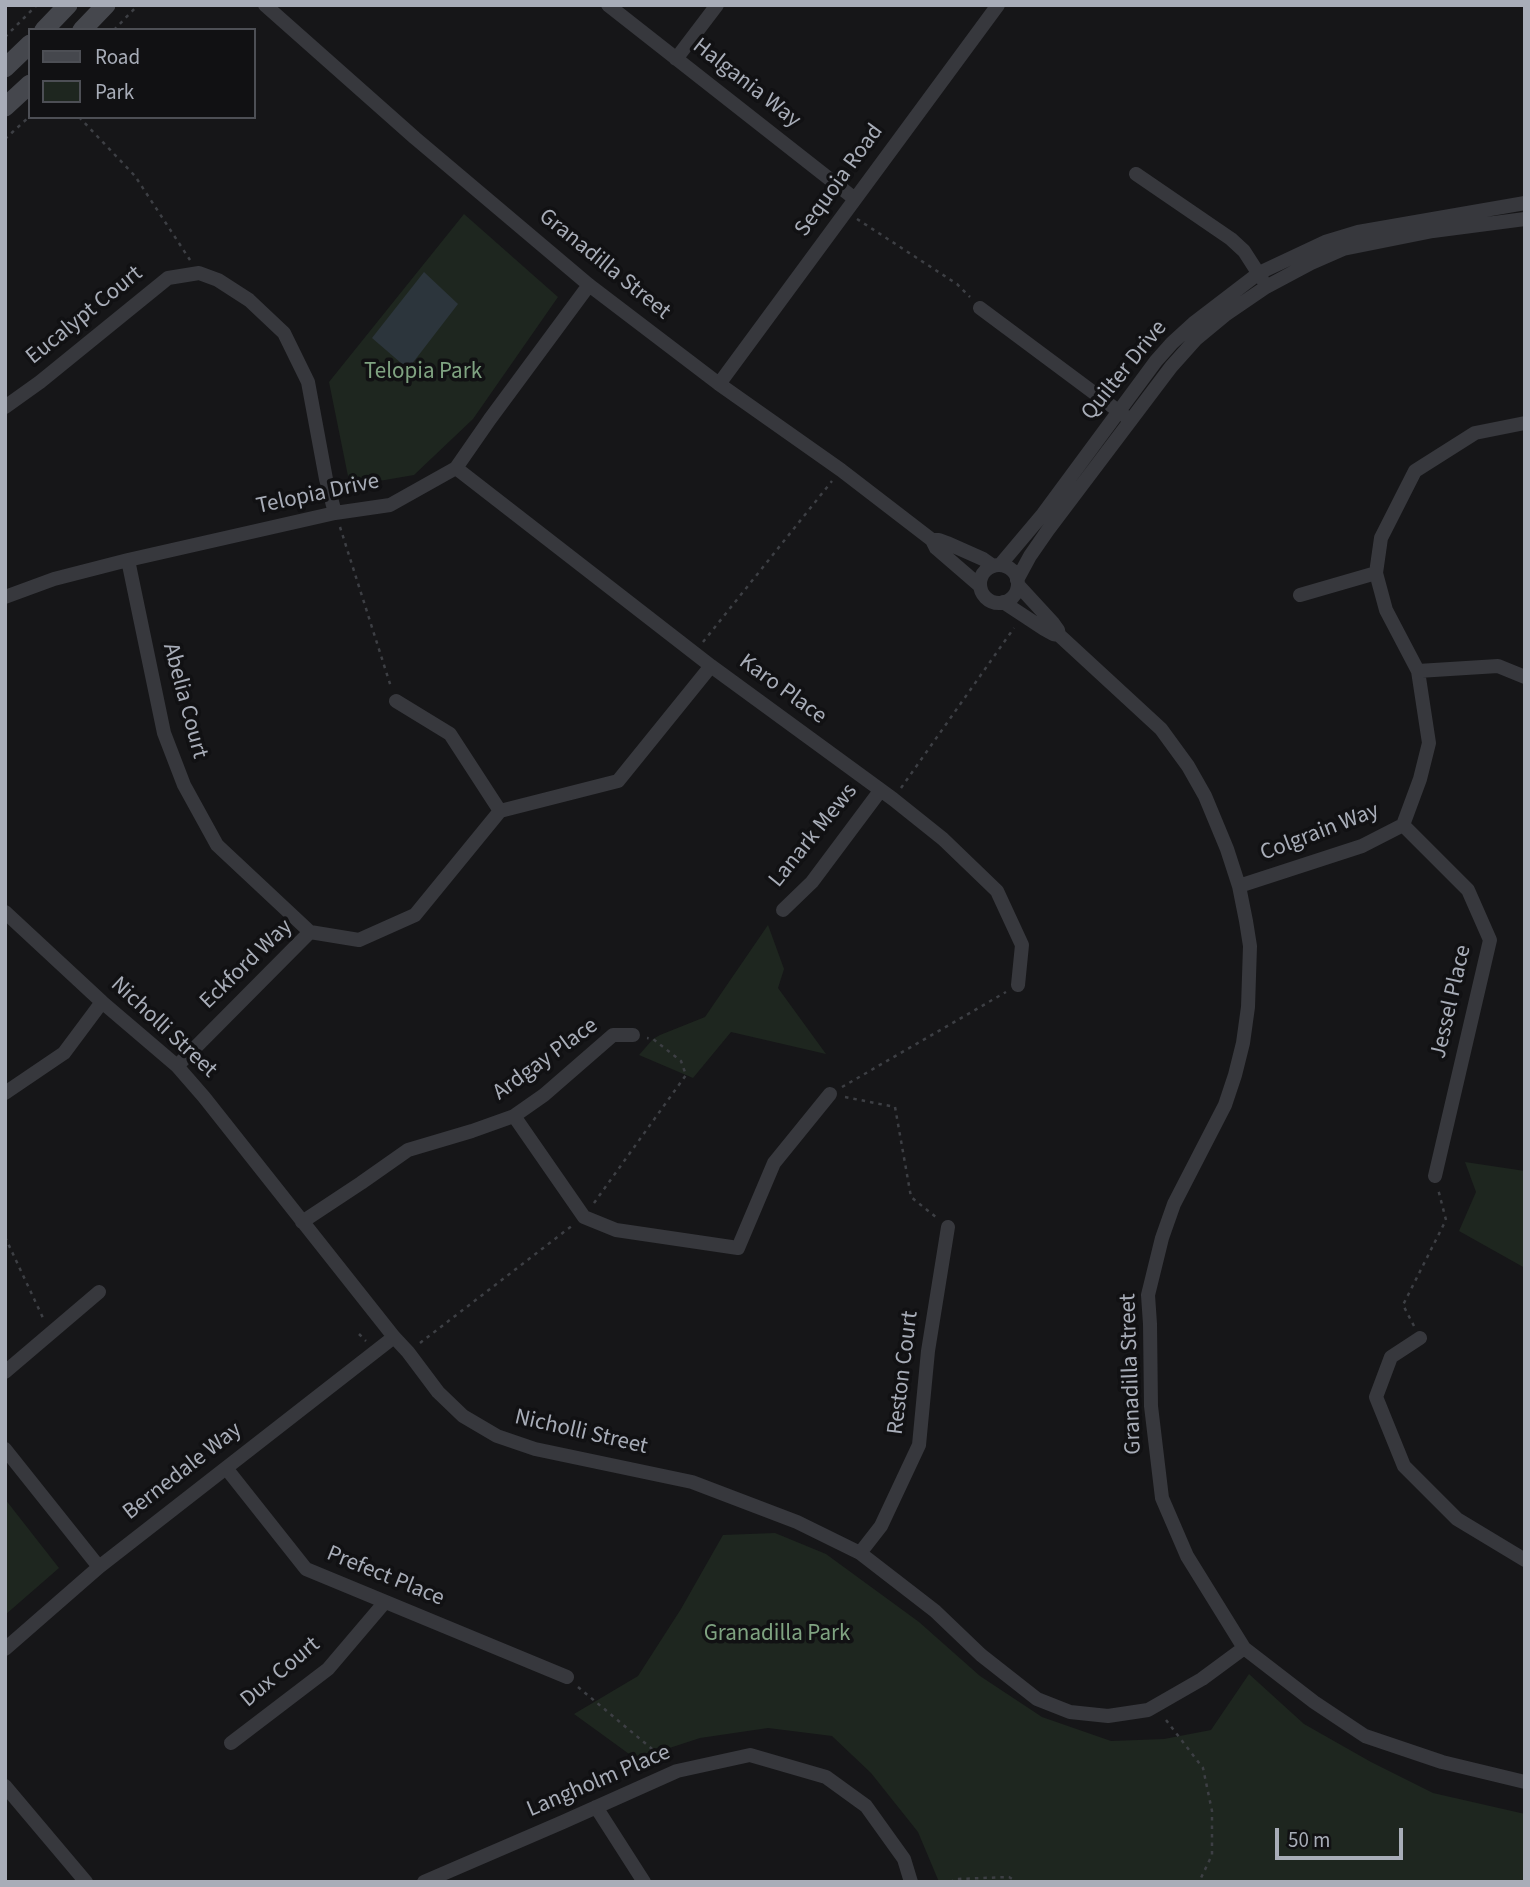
<!DOCTYPE html>
<html>
<head>
<meta charset="utf-8">
<style>
	body { margin:0 }
	#map { position:relative; width:1530px; height:1887px; overflow:hidden; background:#161618; font-family:"Source Sans 3",sans-serif }
	canvas { display:block }
	.frame { position:absolute; inset:0; border:7px solid #a8adb8; pointer-events:none }
	.legend { position:absolute; left:28px; top:28px; width:228px; height:91px; box-sizing:border-box; background:#111113; border:2px solid #4d4f55; margin:0; padding:9px 12px; list-style:none; font-size:21px; color:#a8adb8 }
	.legend li { display:flex; align-items:center; gap:14px; height:35px }
	.legend b { width:35px; border:2px solid #4d4f55 }
	.scale { position:absolute; left:1275px; top:1828px; width:128px; height:32px; box-sizing:border-box; border:4px solid #a8adb8; border-top:0; padding-left:9px; font-size:21px; line-height:24px; white-space:nowrap; color:#a8adb8; -webkit-text-stroke:5px #111113; paint-order:stroke }
</style>
</head>
<body>
<div id="map">
<canvas width="1530" height="1887"></canvas>
<div class="frame"></div>
<ul class="legend">
<li><b style="height:9px;background:#45474d"></b>Road</li>
<li><b style="height:19px;background:#1e261f"></b>Park</li>
</ul>
<div class="scale">50 m</div>
</div>
<script>
const ctx = document.querySelector('canvas').getContext('2d');
ctx.lineJoin = 'round';
function paint(path, color) {
  ctx.fillStyle = color;
  ctx.fill(path, 'evenodd');
}
function shape(rows) {
  const path = new Path2D();
  for (const r of rows) {
    if (r.length === 3) {
      path.moveTo(r[0] + r[2], r[1]);
      path.arc(r[0], r[1], r[2], 0, 2 * Math.PI);
      continue;
    }
    path.moveTo(r[0], r[1]);
    for (let i = 2; i < r.length; i += 2) path.lineTo(r[i], r[i + 1]);
  }
  return path;
}
function trace(path, color, width, dash) {
  ctx.strokeStyle = color;
  ctx.lineWidth = width;
  ctx.lineCap = dash ? 'butt' : 'round';
  ctx.setLineDash(dash || []);
  ctx.stroke(path);
}
function drawText(font, color, halo, rows, align = 'center') {
  ctx.font = font + ' "Source Sans 3",sans-serif';
  ctx.lineWidth = 7;
  ctx.setLineDash([]);
  ctx.textBaseline = 'middle';
  ctx.strokeStyle = halo;
  ctx.fillStyle = color;
  for (const [text, x, y, turn = 0] of rows) {
    ctx.save();
    ctx.translate(x, y);
    ctx.rotate((+turn || 0) * Math.PI / 180);
    ctx.textAlign = isNaN(turn) ? turn : align;
    if (halo) ctx.strokeText(text, 0, 0);
    ctx.fillText(text, 0, 0);
    ctx.restore();
  }
}
const green = shape([
	[464,214,558,297,473,419,414,475,350,486,329,382],
	[768,925,784,969,778,988,826,1054,731,1032,693,1078,639,1055,653,1039,660,1035,705,1017],
	[1465,1162,1525,1171,1525,1268,1459,1231,1476,1192],
	[5,1499,59,1568,5,1615],
	[775,1533,826,1554,919,1622,980,1676,1042,1717,1111,1741,1164,1739,1211,1730,1249,1674,1304,1724,1371,1762,1433,1793,1525,1814,1525,1882,939,1882,918,1832,871,1773,832,1736,768,1728,700,1738,636,1759,574,1714,638,1676,681,1609,723,1535]
]);
const water = shape([
	[424,272,458,304,408,369,372,338]
]);
const path = shape([
	[114,30,138,5],
	[5,37,37,5],
	[79,117,135,176,190,260],
	[5,139,30,116],
	[857,219,957,284,970,297],
	[340,527,391,687],
	[703,642,832,481],
	[901,788,1014,628],
	[842,1087,1006,992],
	[845,1097,895,1107,911,1197,937,1218],
	[594,1203,686,1075,681,1061,653,1039,647,1038],
	[5,1237,44,1320],
	[1414,1326,1403,1305,1446,1220,1438,1189],
	[359,1334,366,1341],
	[420,1343,573,1225],
	[578,1687,664,1759],
	[1166,1720,1203,1768,1212,1811,1212,1855,1199,1882],
	[950,1882,957,1879,1009,1877,1017,1882]
]);
const street = shape([
	[265,5,415,138,589,285,719,384,841,470,932,540,936,548,980,586],
	[608,5,855,199],
	[676,59,717,5],
	[1136,174,1231,239,1244,251,1262,279],
	[980,308,1125,416],
	[719,384,998,5],
	[5,407,40,382,168,278,199,273,218,280,249,300,284,333,308,382,326,479,335,513],
	[456,468,711,666,893,799,943,839,997,891,1022,945,1018,985],
	[932,540,939,540,947,543,983,559,993,566],
	[128,560,164,733,184,785,217,845,310,932],
	[1000,565,1043,514,1156,361,1172,343,1195,322,1259,273,1325,242,1358,232,1525,203],
	[999,584,19],
	[1017,580,1030,556,1048,530,1171,367,1196,339,1225,315,1266,287,1311,263,1343,249,1433,231,1525,219],
	[1018,585,1053,623,1058,630,1059,635],
	[1300,595,1376,573],
	[5,597,54,579,128,560,335,513,390,505,456,468,490,419,589,285],
	[1003,602,1044,629,1053,634,1059,635,1161,729,1188,766,1205,796,1227,849,1239,886,1246,921,1250,946,1248,1007,1243,1043,1235,1075,1225,1105,1174,1204,1162,1238,1148,1295,1150,1324,1151,1406,1162,1498,1187,1556,1244,1648,1314,1702,1365,1736,1442,1762,1525,1782],
	[1418,671,1498,666,1525,677],
	[396,701,450,734,500,811],
	[1403,825,1468,890,1490,940,1435,1176],
	[1239,886,1362,846,1403,825,1420,779,1429,743,1418,671,1386,610,1376,573,1381,538,1415,471,1475,433,1525,423],
	[783,910,812,882,880,791],
	[5,912,102,1002,177,1066,204,1097,394,1337,408,1352,438,1392,463,1416,497,1436,535,1449,692,1482,797,1522,860,1553,935,1611,981,1655,1037,1699,1070,1712,1108,1716,1148,1710,1202,1679,1244,1648],
	[177,1066,310,932,359,940,415,915,500,811,618,781,711,666],
	[5,1093,64,1053,102,1002],
	[514,1116,584,1217,616,1230,738,1248,774,1163,830,1094],
	[302,1222,361,1183,408,1150,472,1131,514,1116,544,1095,613,1035,633,1035],
	[1420,1338,1391,1357,1376,1397,1404,1466,1457,1519,1525,1560],
	[5,1372,99,1292],
	[5,1449,99,1567],
	[226,1468,306,1569,567,1677],
	[860,1553,881,1526,919,1445,928,1351,948,1227],
	[5,1649,99,1567,394,1337],
	[231,1743,328,1669,385,1602],
	[5,1786,86,1882],
	[596,1807,644,1882],
	[424,1882,563,1822,677,1771,750,1755,826,1777,866,1806,904,1859,911,1882]
]);
const secondary = shape([
	[44,30,68,5],
	[82,30,106,5],
	[5,68,30,44],
	[5,107,30,84]
]);
const streetNames = [
	["Halgania Way",746,84,38],
	["Sequoia Road",840,181,-54],
	["Granadilla Street",604,265,39],
	["Eucalypt Court",85,316,-39],
	["Quilter Drive",1125,371,-51],
	["Telopia Drive",318,495,-12],
	["Karo Place",782,690,36],
	["Abelia Court",184,701,75],
	["Colgrain Way",1320,833,-21],
	["Lanark Mews",814,836,-51],
	["Eckford Way",247,965,-44],
	["Jessel Place",1452,1002,-77],
	["Nicholli Street",163,1028,43],
	["Ardgay Place",546,1060,-36],
	["Reston Court",904,1373,-83],
	["Granadilla Street",1132,1374,-92],
	["Nicholli Street",581,1433,13],
	["Bernedale Way",183,1472,-38],
	["Prefect Place",385,1577,22],
	["Dux Court",281,1673,-40],
	["Langholm Place",599,1782,-23]
];
const parkNames = [
	["Telopia Park",423,373],
	["Granadilla Park",777,1635]
];
paint(green, '#1e261f');
paint(water, '#2c353c');
trace(path, '#3d3f44', 2.5, [3.5, 5]);
trace(street, '#37383d', 14);
trace(secondary, '#45474d', 19);
drawText('23px', '#a8adb8', '#111113', streetNames);
drawText('23px', '#7fa381', '#111113', parkNames);
</script>
</body>
</html>
